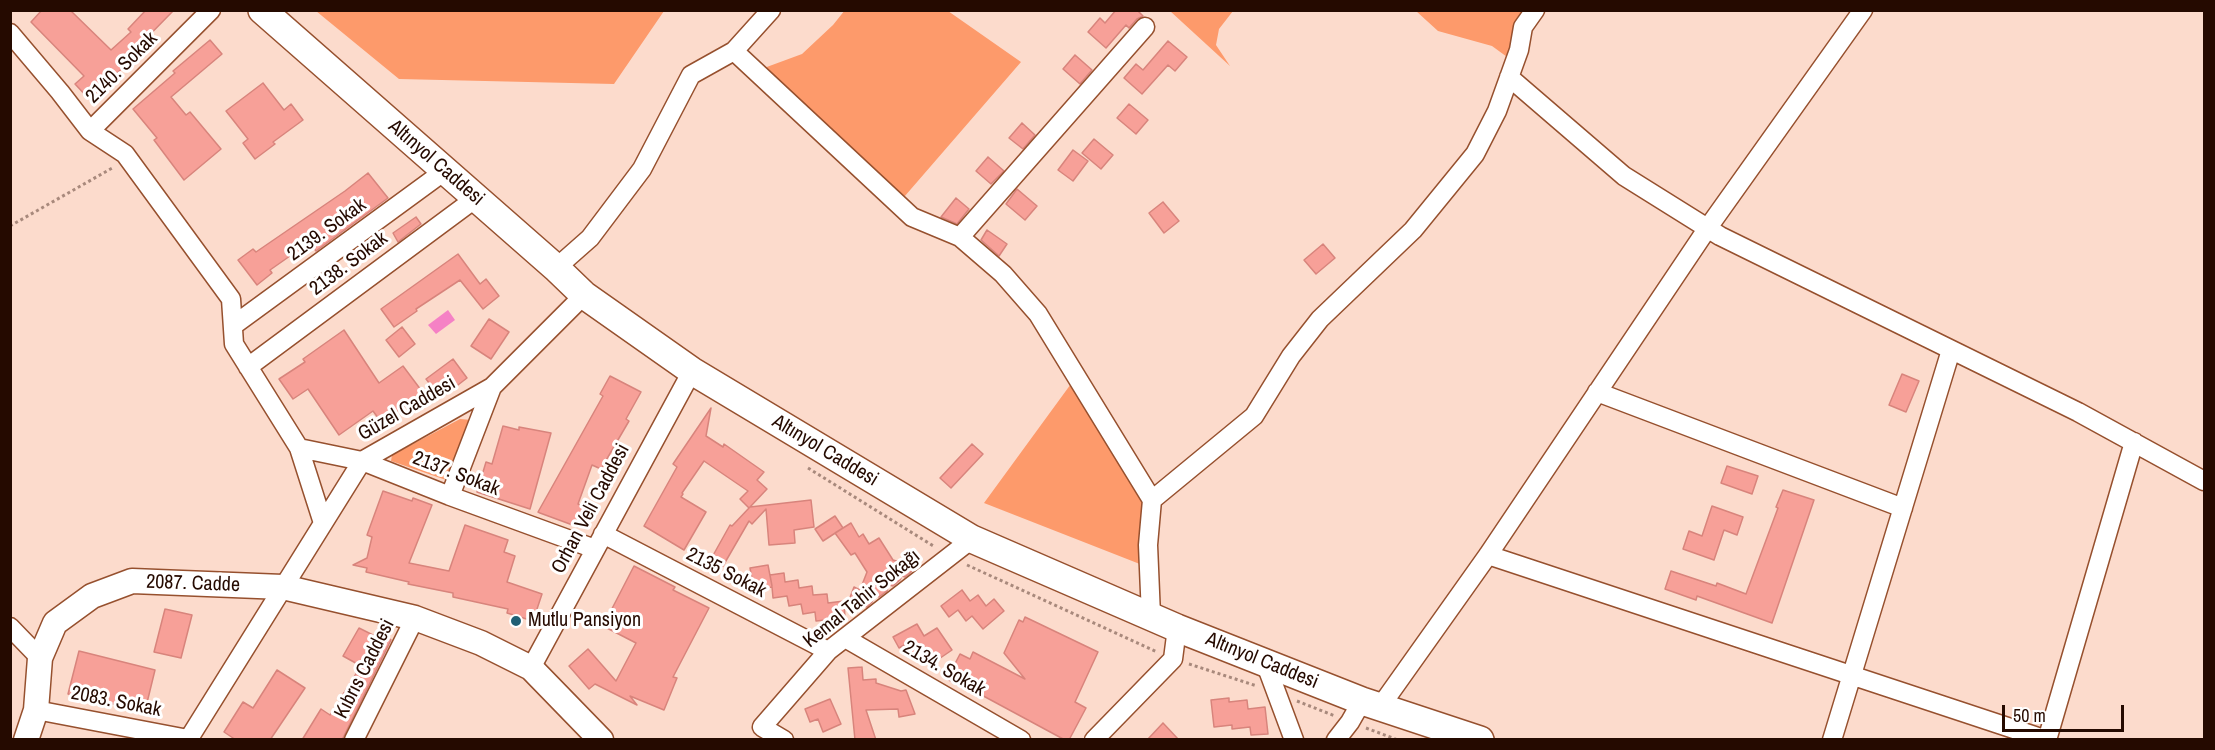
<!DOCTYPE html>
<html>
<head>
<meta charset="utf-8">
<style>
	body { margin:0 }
	#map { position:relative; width:2215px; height:750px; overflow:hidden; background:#fcdbcc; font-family:"Archivo Narrow",sans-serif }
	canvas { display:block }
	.frame { position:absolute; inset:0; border:12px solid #250a00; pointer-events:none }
	.scale { position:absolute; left:2002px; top:705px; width:122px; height:27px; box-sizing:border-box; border:3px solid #250a00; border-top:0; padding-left:8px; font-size:18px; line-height:21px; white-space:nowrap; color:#250a00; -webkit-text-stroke:4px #fff; paint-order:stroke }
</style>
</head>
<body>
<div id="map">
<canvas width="2215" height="750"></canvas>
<div class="frame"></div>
<div class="scale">50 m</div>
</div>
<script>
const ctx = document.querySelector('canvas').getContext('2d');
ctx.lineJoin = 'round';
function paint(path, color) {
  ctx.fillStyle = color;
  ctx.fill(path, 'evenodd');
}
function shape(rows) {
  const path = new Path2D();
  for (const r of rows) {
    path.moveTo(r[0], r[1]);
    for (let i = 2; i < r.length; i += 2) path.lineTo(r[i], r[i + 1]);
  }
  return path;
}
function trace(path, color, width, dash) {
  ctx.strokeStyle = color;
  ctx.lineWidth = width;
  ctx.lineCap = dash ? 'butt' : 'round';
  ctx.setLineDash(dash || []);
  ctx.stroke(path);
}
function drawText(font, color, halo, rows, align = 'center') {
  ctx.font = font + ' "Archivo Narrow",sans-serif';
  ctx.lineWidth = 6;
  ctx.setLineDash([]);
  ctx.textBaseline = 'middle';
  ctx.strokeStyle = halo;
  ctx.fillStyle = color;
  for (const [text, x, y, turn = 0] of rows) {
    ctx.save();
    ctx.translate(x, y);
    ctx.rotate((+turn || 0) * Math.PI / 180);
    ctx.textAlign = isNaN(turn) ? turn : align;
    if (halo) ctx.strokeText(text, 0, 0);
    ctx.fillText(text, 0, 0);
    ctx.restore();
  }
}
const green = shape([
	[845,10,948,11,1021,62,898,204,764,68,802,54,833,25],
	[316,11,664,11,614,84,399,79],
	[1170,11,1233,11,1219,29,1216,45,1230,66],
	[1416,11,1535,11,1514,62,1492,46,1438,31],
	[1076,377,1152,500,1150,568,984,503],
	[460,419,473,420,449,481,391,461,392,455]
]);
const water = shape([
	[448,310,455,320,436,334,428,325]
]);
const building = shape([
	[42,10,70,10,111,50,131,32,128,29,146,10,174,10,126,59,129,62,89,99,75,84,84,76,31,22,42,10],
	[1116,10,1137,10,1143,16,1137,19,1129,28,1126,25,1106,48,1088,32,1100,18,1105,23,1116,10],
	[210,40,222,54,171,97,186,115,190,112,221,149,184,180,154,140,157,138,133,109,175,73,173,71,210,40],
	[1168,41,1187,57,1175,71,1168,65,1142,94,1124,78,1136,64,1143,70,1168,41],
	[1075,55,1092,70,1080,84,1063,69,1075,55],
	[263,83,284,110,291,104,303,120,273,142,275,144,255,159,243,143,248,139,226,111,263,83],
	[1129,104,1148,120,1136,134,1117,118,1129,104],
	[1022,123,1035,135,1023,149,1009,138,1022,123],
	[1094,139,1113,155,1101,169,1082,153,1094,139],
	[1073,150,1088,161,1073,181,1058,170,1073,150],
	[988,157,1004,171,991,184,976,171,988,157],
	[368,173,388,198,316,251,310,242,270,270,272,273,257,285,238,260,253,249,256,252,345,191,368,173],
	[1017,189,1037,206,1025,220,1006,204,1017,189],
	[956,198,969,209,957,224,941,217,956,198],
	[1163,202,1179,221,1164,233,1149,213,1163,202],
	[416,217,421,224,398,242,393,233,416,217],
	[987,230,1007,244,999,256,981,240,987,230],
	[1323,244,1335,258,1316,274,1304,260,1323,244],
	[458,254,480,284,486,279,499,296,483,309,460,280,416,309,417,311,394,327,381,309,458,254],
	[489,319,509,332,491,359,471,346,489,319],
	[402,327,415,344,399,357,386,340,402,327],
	[344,330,379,383,403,366,424,394,381,422,373,411,339,435,308,389,293,399,279,379,305,362,303,359,344,330],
	[453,359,467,378,441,398,426,379,453,359],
	[1902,374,1919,381,1906,412,1889,405,1902,374],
	[610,376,641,392,626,419,629,421,601,469,592,465,578,504,585,507,578,527,540,513,538,512,603,396,600,394,610,376],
	[711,408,706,436,723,447,724,444,764,472,757,480,767,489,750,507,811,500,814,527,794,530,795,543,769,545,766,509,752,524,749,521,723,566,711,559,730,525,732,526,749,508,740,499,748,491,704,461,682,493,683,494,681,497,706,512,684,550,644,526,677,467,673,464,711,408],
	[503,426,519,430,519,427,551,433,530,509,477,492,486,462,492,464,503,426],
	[972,444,983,454,951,488,940,478,972,444],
	[1727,466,1758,476,1752,494,1721,483,1727,466],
	[1783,490,1814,500,1772,623,1697,596,1696,600,1665,589,1671,571,1716,586,1717,583,1746,594,1778,508,1776,507,1783,490],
	[383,491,412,501,413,498,432,505,409,563,449,571,465,525,508,540,504,552,515,556,507,582,542,594,533,621,507,613,508,609,453,597,453,593,408,584,409,582,366,572,367,568,353,565,367,558,372,537,367,535,383,491],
	[1712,506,1743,517,1737,535,1724,530,1714,560,1683,549,1689,531,1702,536,1712,506],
	[835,516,843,528,823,541,815,529,835,516],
	[851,523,859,537,863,534,869,544,879,538,893,560,913,566,911,572,905,577,902,576,900,580,893,586,889,585,887,591,879,597,875,595,872,602,867,607,849,600,854,587,860,590,867,572,855,553,851,555,835,533,851,523],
	[768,565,772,586,770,575,784,573,785,582,798,580,799,588,812,586,813,595,827,594,828,603,844,601,845,618,816,621,815,612,803,614,801,604,789,606,787,596,773,598,772,587,754,590,750,568,768,565],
	[634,566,675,587,673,590,709,608,673,677,677,678,664,710,630,696,637,705,595,684,589,689,569,666,588,649,616,681,636,643,603,626,634,566],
	[962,590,970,601,978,595,986,606,994,599,1004,611,983,629,972,616,966,621,958,610,949,617,941,606,962,590],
	[165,609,192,615,181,658,154,652,165,609],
	[1025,617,1098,652,1075,702,1086,708,1069,740,1065,740,976,692,975,694,947,679,960,654,970,659,973,652,1025,679,1004,653,1019,620,1023,622,1025,617],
	[917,624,924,636,937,628,952,650,930,665,922,653,915,658,906,644,899,648,893,637,917,624],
	[359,628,379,638,381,634,391,640,343,738,342,740,302,740,321,709,330,715,361,666,343,656,359,628],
	[79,651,155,670,145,711,68,694,79,651],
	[862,667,863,680,876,679,876,683,901,691,906,690,915,714,899,717,898,709,866,710,876,740,855,740,848,668,862,667],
	[277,670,305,688,270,740,236,740,224,732,243,702,253,708,277,670],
	[1229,698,1229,702,1247,700,1248,709,1265,707,1268,734,1251,735,1250,727,1232,729,1232,725,1214,727,1211,700,1229,698],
	[830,699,841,724,823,732,818,719,810,722,805,709,830,699],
	[1163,723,1179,740,1147,740,1163,723]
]);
const path = shape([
	[10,226,114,167],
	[808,468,935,547],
	[967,565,1157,652],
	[1189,664,1257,686],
	[1297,701,1335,716],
	[1366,728,1398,740]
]);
const minor = shape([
	[10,33,60,92,90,131,125,154,231,299,234,344,299,448,323,523],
	[734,51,771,10],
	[1509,77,1624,176,1720,236,2078,412,2204,481],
	[90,131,211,10],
	[960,237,1145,27],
	[556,268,590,238,642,169,691,75,734,51,912,217,960,237,1003,274,1038,314,1152,500],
	[234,325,446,170],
	[248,367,476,198],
	[1597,392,1903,508],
	[299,448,362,461,450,496,595,549],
	[450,496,492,387],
	[603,534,828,651],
	[1488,555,2047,740],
	[1151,616,1148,545,1152,500,1254,416,1291,356,1320,319,1413,230,1475,154,1497,111,1519,50,1523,27,1535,10],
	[10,627,40,658],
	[845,638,1021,740],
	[1265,662,1294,740],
	[531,668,692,371],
	[1380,707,1488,555,1707,229,1863,10],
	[36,710,188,739],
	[188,740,362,461,492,387,584,295],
	[354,740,415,618],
	[784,740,762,727,828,651,972,539],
	[1094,740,1173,659,1177,628],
	[1336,740,1350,722,1362,701],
	[1832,740,1951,350],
	[2047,740,2134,442]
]);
const tertiary = shape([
	[26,740,36,710,40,658,55,623,92,596,132,581,283,587,415,618,481,643,531,668,601,740]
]);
const secondary = shape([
	[262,10,556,268,584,295,692,371,972,539,1177,628,1362,701,1480,740]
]);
const markers = [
	[516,621,6,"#215f75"]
];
const streetNames = [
	["2140. Sokak",122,68,-45],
	["Altınyol Caddesi",436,163,41],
	["2139. Sokak",327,230,-36],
	["2138. Sokak",349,264,-37],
	["Güzel Caddesi",407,409,-30],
	["Altınyol Caddesi",825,451,31],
	["2137. Sokak",456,474,21],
	["Orhan Veli Caddesi",591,509,-62],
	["2135 Sokak",726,573,27],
	["2087. Cadde",193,584,2],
	["Kemal Tahir Sokağı",862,599,-39],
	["Altınyol Caddesi",1262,661,22],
	["Kıbrıs Caddesi",365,669,-63],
	["2134. Sokak",944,669,30],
	["2083. Sokak",116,702,11]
];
const poiNames = [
	["Mutlu Pansiyon",528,621]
];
paint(green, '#fd9a6b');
paint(water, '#f581c5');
paint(building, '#f7a098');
trace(building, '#d8847c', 1.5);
trace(minor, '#96502e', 21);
trace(tertiary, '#96502e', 27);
trace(secondary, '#96502e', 30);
trace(path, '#a8897c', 3, [3, 3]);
trace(minor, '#fff', 18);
trace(tertiary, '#fff', 24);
trace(secondary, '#fff', 27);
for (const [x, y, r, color] of markers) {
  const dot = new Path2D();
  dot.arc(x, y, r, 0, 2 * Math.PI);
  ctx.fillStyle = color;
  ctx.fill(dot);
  trace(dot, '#fff', 2);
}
drawText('20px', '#250a00', '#fff', streetNames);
drawText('20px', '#250a00', '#fff', poiNames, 'left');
</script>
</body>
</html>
